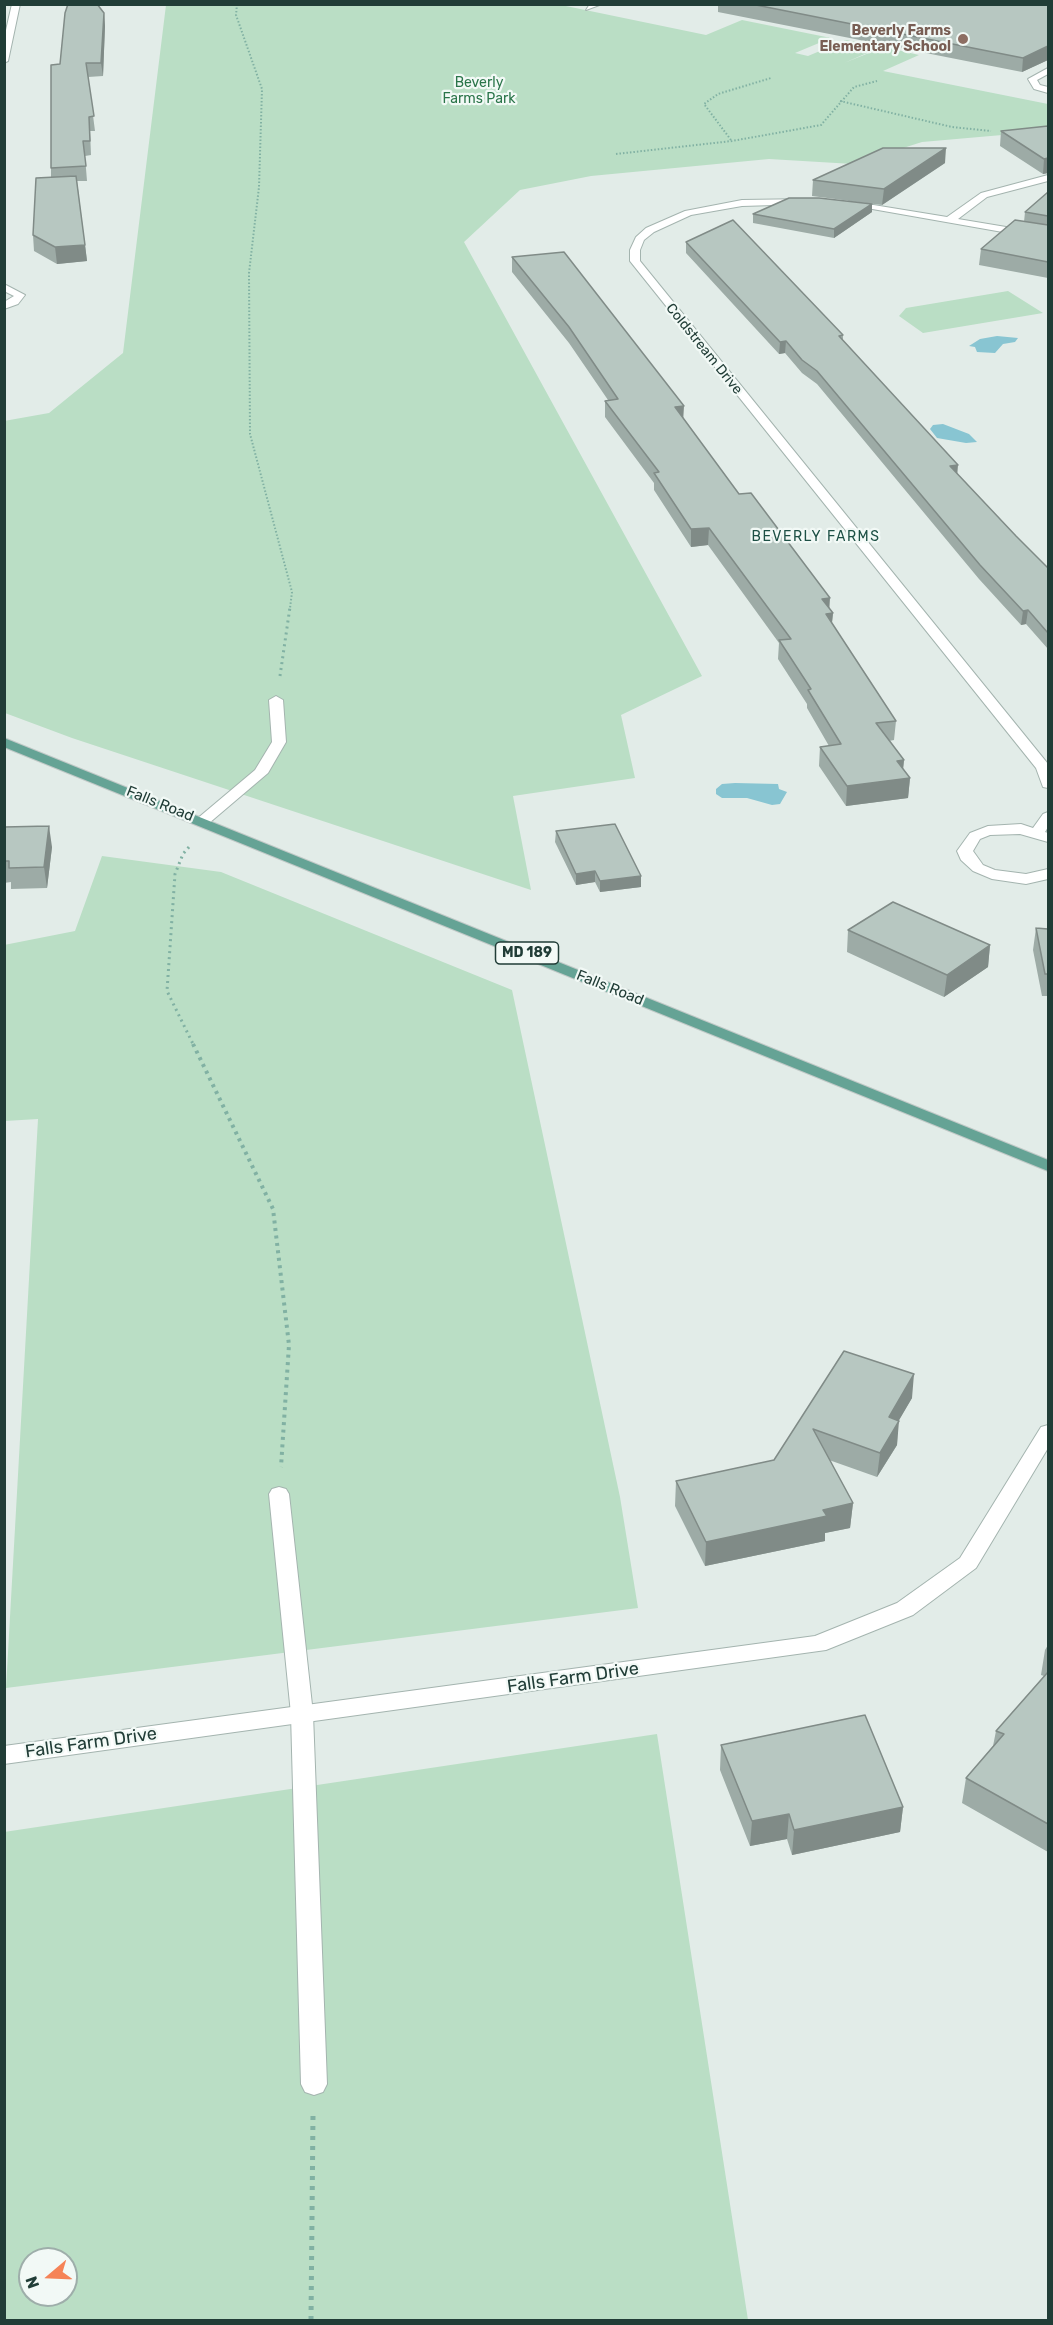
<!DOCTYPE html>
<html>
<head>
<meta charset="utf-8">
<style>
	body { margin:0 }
	#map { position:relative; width:1053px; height:2325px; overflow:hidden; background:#e2ece8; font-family:Rubik,sans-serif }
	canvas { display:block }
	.frame { position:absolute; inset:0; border:6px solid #213d37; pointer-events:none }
	.north { position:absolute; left:18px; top:2247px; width:60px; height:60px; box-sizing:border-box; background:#f2f9f6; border:2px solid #9eaeaa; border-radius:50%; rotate:251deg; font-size:16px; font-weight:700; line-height:24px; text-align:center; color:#213d37 }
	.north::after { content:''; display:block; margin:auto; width:21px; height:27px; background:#f58357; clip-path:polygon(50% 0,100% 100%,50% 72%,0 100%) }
</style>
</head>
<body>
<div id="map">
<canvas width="1053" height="2325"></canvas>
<div class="frame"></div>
<div class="north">N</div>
</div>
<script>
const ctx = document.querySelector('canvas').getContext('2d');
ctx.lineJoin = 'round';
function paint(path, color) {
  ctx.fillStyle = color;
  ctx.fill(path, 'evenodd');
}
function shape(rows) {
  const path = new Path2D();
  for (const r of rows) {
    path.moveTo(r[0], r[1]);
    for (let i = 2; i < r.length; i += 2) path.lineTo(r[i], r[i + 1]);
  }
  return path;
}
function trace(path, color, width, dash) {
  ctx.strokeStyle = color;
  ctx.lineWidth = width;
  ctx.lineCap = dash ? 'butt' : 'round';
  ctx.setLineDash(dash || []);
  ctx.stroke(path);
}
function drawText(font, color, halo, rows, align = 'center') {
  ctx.font = font + ' Rubik,sans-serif';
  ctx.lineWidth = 4.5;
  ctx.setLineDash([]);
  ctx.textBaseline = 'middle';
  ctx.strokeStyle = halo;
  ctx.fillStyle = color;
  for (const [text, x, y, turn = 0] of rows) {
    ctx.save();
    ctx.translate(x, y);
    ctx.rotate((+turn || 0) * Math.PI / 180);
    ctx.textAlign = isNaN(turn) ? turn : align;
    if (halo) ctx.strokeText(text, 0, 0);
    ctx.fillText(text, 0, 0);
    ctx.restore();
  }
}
const green = shape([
	[166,5,561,5,706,35,742,20,831,38,795,53,808,56,846,40,881,47,844,63,884,47,919,55,883,71,1048,104,1048,131,922,142,853,164,769,159,591,176,520,190,464,242,702,676,621,715,635,778,513,796,531,890,72,738,5,713,4,421,49,413,123,353],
	[1008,291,1043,313,923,333,899,316,906,308],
	[102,856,221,872,512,990,620,1497,638,1608,6,1688,38,1119,5,1121,4,945,75,931],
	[657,1734,748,2320,5,2320,4,1832],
	[30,2259,66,2259,66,2295,30,2295]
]);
const water = shape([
	[997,336,1018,338,1015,342,1003,344,995,353,977,352,975,347,969,346,980,339],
	[943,424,969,434,977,442,966,443,937,438,930,429,933,425],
	[735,783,778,784,779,789,787,792,780,804,772,805,747,798,722,798,716,794,716,789,722,784]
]);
const pathFar3 = shape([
	[237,4,236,15,262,89,259,187,249,273,250,434,292,592,290,608],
	[840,101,952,127,991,131],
	[731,140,704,104,718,94,771,78],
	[616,154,732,141,821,125,854,87,877,81]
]);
const pathFar2 = shape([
	[280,676,290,607],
	[189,847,183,854,175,874,167,991,194,1046]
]);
const pathFar1 = shape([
	[193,1044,273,1209,289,1345,281,1467]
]);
const path = shape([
	[311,2320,313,2115]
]);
const lane = shape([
	[590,4,602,4,586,10,590,4],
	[1048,68,1048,74,1037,80,1040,85,1048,87,1048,93,1034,89,1028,79,1048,68],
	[276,696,283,700,286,742,268,773,208,824,198,824,195,821,198,818,255,770,272,742,269,700,276,696],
	[279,1487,286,1489,289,1494,313,1714,327,2084,323,2092,314,2095,305,2092,301,2084,291,1714,269,1494,272,1489,279,1487]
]);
const street = shape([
	[12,4,20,4,8,61,4,63,4,39,12,4],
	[1048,175,1048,181,987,197,958,219,1048,234,1048,240,844,204,849,201,947,217,981,193,1048,175],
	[810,199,810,203,807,204,742,206,691,215,654,232,644,240,640,250,640,261,1048,764,1048,788,1043,787,1036,768,630,261,630,250,636,237,646,228,685,211,742,200,810,199],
	[4,284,25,295,18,304,4,309,4,302,14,296,4,291,4,284],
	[1048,812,1048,827,1045,832,1048,833,1048,842,1020,834,990,835,980,839,973,851,983,865,995,870,1026,874,1048,869,1048,879,1026,884,992,879,973,871,961,860,957,851,970,833,988,826,1021,824,1033,828,1043,814,1048,812],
	[1048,1425,1048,1448,976,1568,913,1615,826,1650,4,1764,4,1746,815,1636,897,1603,960,1558,1041,1427,1048,1425]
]);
const primary = shape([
	[4,738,1048,1160,1048,1171,4,747,4,738]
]);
const wall = shape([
	[718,4,1048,4,1048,60,1022,72,718,12],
	[104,13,105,26,103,76,88,77,95,131,90,131,91,155,85,156,87,181,77,181,87,261,57,264,34,251,33,235,51,177,51,168],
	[1048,126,1048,173,1043,174,1000,146,1001,131],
	[945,163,882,205,812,196,813,180],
	[1048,192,1048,278,979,265,981,249,1024,222,1025,212],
	[872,204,872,212,834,238,753,223,753,214],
	[686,242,843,335,843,340,957,474,1016,536,1048,568,1048,649,1026,624,1021,625,979,579,817,384,802,373,785,353,779,354,686,253],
	[512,257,684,419,739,494,833,613,832,623,896,721,894,740,889,741,904,760,903,769,910,778,908,798,846,806,819,766,820,747,829,746,807,708,807,704,778,659,779,643,708,545,691,547,654,490,654,483,605,417,605,401,608,400,569,343,512,272],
	[4,827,52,847,47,888,11,889,11,882,4,883],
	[556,831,641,887,600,892,595,882,576,885,555,842],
	[1036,928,1048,929,1048,996,1042,996,1033,950],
	[848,930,990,945,988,967,944,997,847,952],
	[844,1351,912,1398,898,1421,897,1445,877,1477,829,1460,853,1503,850,1528,825,1533,825,1541,705,1566,675,1506,676,1481,774,1460],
	[1048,1645,1048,1852,962,1803,966,1778,993,1746,996,1731,1044,1676,1041,1675,1045,1650],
	[721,1745,903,1807,900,1832,792,1855,787,1839,750,1846,720,1770]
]);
const shadedWall = shape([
	[104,13,105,26,103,76,101,63],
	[1048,46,1048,60,1022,72,1023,58],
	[946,148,945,163,882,205,884,189],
	[1048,158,1048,173,1043,174,1044,159],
	[872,204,872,212,834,238,834,229],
	[85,245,87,261,57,264,55,247],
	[786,341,785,353,779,354,780,342],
	[684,406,683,423,675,407],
	[958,465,957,478,950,466],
	[709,528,708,545,691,547,691,529],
	[830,598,829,614,833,613,831,631,822,599],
	[1028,610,1026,624,1021,625,1023,611],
	[904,760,902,779,910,778,908,798,846,806,847,786,897,761],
	[49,826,52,847,47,888,44,867],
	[595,871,595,882,576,885,576,874],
	[641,876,641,887,600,892,600,881],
	[990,945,988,967,944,997,947,975],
	[914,1374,912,1398,887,1441,889,1417],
	[899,1421,897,1445,877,1477,880,1453],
	[853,1503,850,1528,825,1533,825,1541,705,1566,706,1542,823,1510],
	[903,1807,900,1832,792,1855,794,1830],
	[789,1814,787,1839,750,1846,752,1821]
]);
const building = shape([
	[68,4,97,4,104,13,101,63,86,63,94,116,89,117,90,141,83,141,86,166,51,168,51,65,60,64,65,13,68,4],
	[751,4,1048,4,1048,46,1023,58,751,4],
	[1048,126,1048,158,1044,159,1001,131,1048,126],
	[883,148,946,148,884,189,813,180,883,148],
	[76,176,85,245,55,247,33,235,36,178,76,176],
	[1048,192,1048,216,1025,212,1048,192],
	[789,198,819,198,872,204,834,229,753,214,789,198],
	[733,220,843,335,839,336,958,465,950,466,1016,536,1048,568,1048,633,1028,610,1023,611,980,565,817,371,802,360,786,341,780,342,686,242,733,220],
	[1015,220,1048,225,1048,262,981,249,1015,220],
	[564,252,684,406,675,407,739,494,751,493,830,598,822,599,833,613,826,614,896,721,876,723,904,760,897,761,910,778,847,786,820,747,841,744,808,690,811,689,779,640,791,639,709,528,691,529,654,473,659,472,605,401,618,399,569,327,512,257,564,252],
	[615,824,641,876,600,881,595,871,576,874,556,831,615,824],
	[49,826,44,867,9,868,9,861,4,861,4,827,49,826],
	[893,902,990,945,947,975,848,930,893,902],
	[1036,928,1048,929,1048,974,1045,974,1036,928],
	[844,1351,914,1374,889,1417,899,1421,880,1453,813,1429,853,1503,823,1510,827,1516,706,1542,676,1481,774,1460,844,1351],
	[1048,1672,1048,1824,966,1778,1004,1734,996,1731,1048,1672],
	[865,1715,903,1807,794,1830,789,1814,752,1821,721,1745,865,1715]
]);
const markers = [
	[963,39,6,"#8d6e63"]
];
const farEducationnames = [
	["Beverly Farms",951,31],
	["Elementary School",951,47]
];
const farParknames = [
	["Beverly",479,83],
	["Farms Park",479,99]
];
const farStreetnames = [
	["Coldstream Drive",704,349,51]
];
const farNeighbourhoodnames = [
	["BEVERLY FARMS",816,537]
];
const shields = [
	[527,953,63]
];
const shieldNames = [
	["MD 189",527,953]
];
const streetNames = [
	["Falls Road",160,804,22],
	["Falls Road",610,988,22]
];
const nearStreetnames = [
	["Falls Farm Drive",573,1678,-8],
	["Falls Farm Drive",91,1743,-8]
];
paint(green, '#badec5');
paint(water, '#88c5d2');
trace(lane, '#a4b4af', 2);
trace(street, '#a4b4af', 2);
trace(primary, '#c1c9c7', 2);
trace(pathFar3, '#81b1a3', 2, [1.5, 2]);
trace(pathFar2, '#81b1a3', 3, [2, 4]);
trace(pathFar1, '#81b1a3', 4, [3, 4.5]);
trace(path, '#81b1a3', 5, [4, 6]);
paint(lane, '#fff');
paint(street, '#fff');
paint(primary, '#65a395');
paint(wall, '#9daba6');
paint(shadedWall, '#808b87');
paint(building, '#b7c7c1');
trace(building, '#808b87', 1.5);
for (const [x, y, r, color] of markers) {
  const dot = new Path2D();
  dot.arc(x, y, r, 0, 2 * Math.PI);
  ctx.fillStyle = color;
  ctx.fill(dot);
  trace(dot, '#f2f9f6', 2);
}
drawText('bold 14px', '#785e54', '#f2f9f6', farEducationnames, 'right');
drawText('14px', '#2b754a', '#f2f9f6', farParknames);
drawText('14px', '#213d37', '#f2f9f6', farStreetnames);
ctx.letterSpacing = '1.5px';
drawText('14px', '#1d5045', '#f2f9f6', farNeighbourhoodnames);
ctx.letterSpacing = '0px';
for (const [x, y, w] of shields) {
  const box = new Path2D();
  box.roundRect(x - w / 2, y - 11, w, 22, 4.5);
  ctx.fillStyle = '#f2f9f6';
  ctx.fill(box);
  trace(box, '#213d37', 1.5);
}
drawText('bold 14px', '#213d37', null, shieldNames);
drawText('15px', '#213d37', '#f2f9f6', streetNames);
drawText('18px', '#213d37', '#f2f9f6', nearStreetnames);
</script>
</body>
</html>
